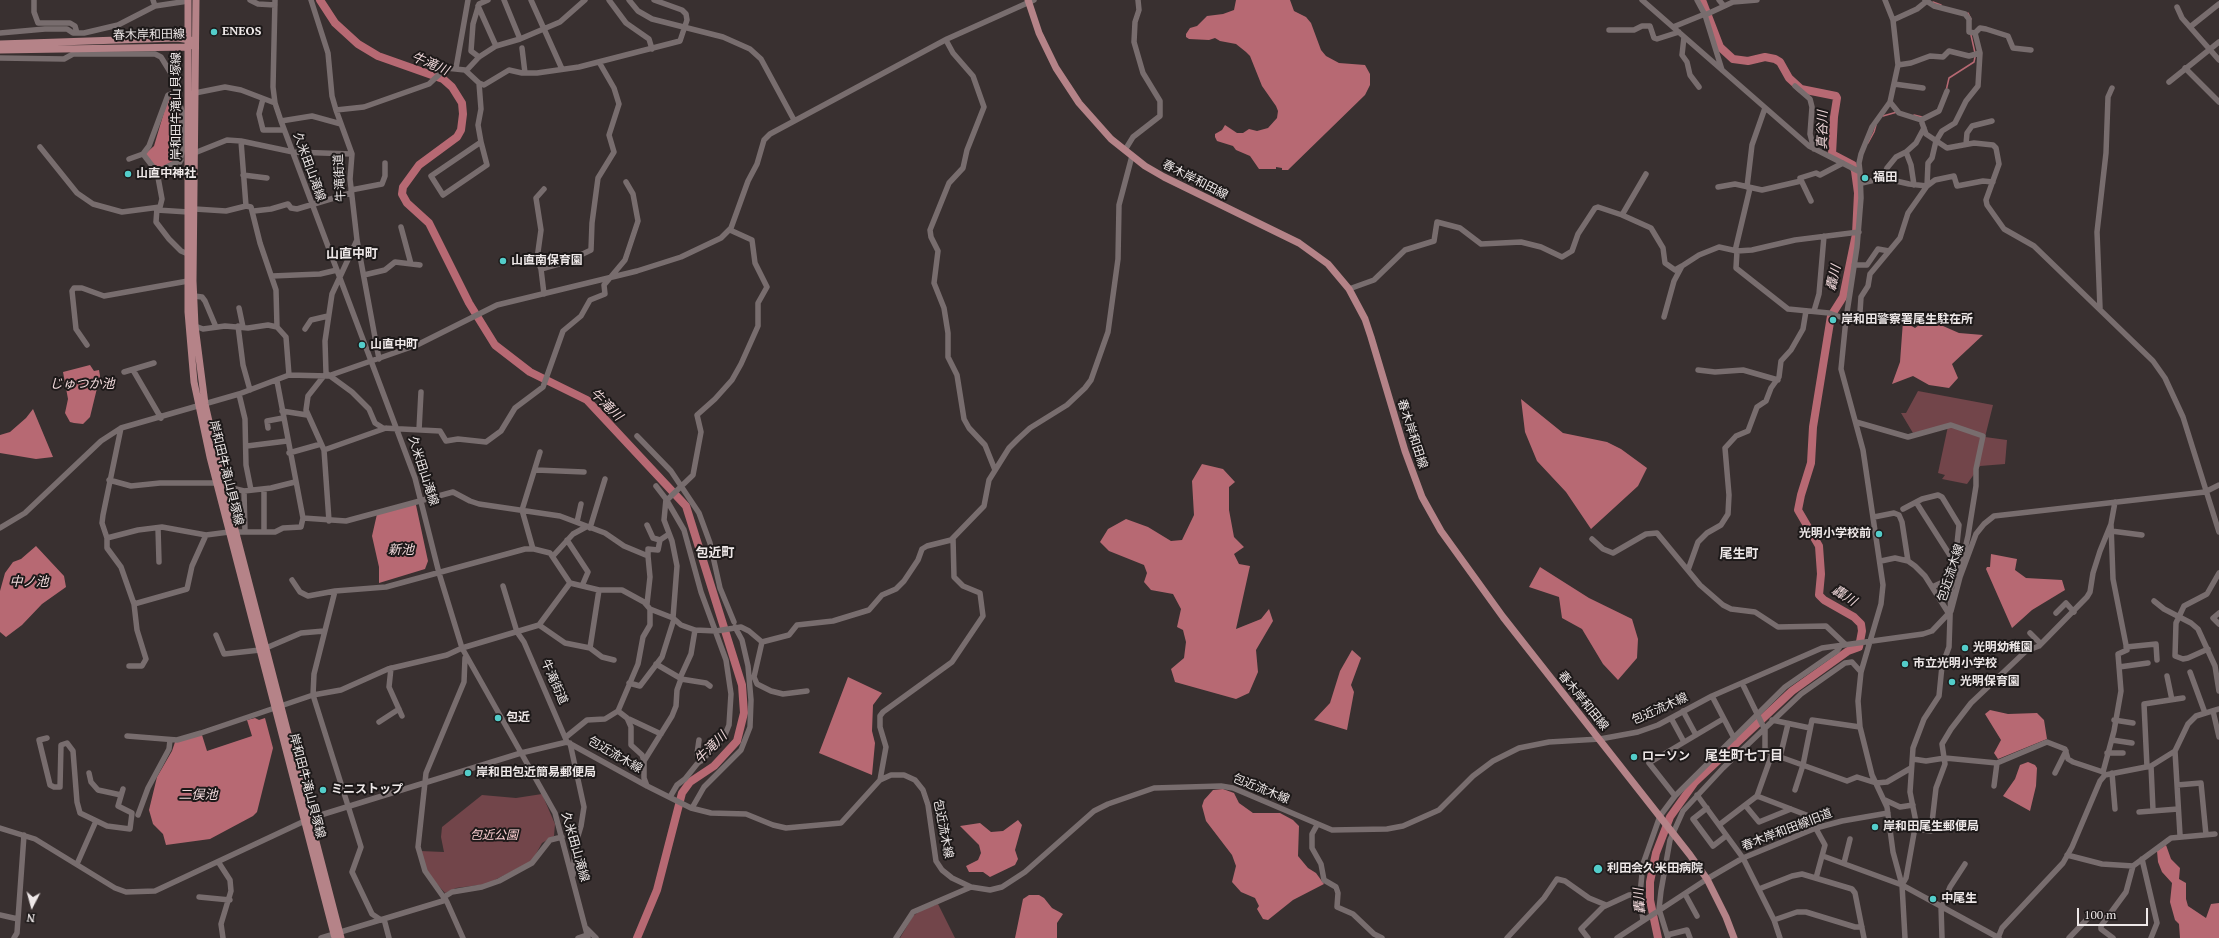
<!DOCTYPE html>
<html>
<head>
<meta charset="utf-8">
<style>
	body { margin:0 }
	#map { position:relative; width:2219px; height:938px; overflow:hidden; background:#393030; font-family:"PT Serif",serif }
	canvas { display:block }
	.north { position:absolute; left:12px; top:886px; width:40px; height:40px; -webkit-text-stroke:3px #1d1919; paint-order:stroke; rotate:186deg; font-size:11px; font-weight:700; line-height:16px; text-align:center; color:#eee8e8 }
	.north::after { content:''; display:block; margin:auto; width:14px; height:18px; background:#eee8e8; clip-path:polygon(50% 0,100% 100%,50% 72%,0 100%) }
	.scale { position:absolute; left:2077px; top:908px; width:71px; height:18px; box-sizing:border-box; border:2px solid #eee8e8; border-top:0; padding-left:5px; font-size:12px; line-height:14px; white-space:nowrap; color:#eee8e8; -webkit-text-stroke:3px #1d1919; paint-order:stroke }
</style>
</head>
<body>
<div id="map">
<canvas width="2219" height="938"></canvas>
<div class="north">N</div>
<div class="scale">100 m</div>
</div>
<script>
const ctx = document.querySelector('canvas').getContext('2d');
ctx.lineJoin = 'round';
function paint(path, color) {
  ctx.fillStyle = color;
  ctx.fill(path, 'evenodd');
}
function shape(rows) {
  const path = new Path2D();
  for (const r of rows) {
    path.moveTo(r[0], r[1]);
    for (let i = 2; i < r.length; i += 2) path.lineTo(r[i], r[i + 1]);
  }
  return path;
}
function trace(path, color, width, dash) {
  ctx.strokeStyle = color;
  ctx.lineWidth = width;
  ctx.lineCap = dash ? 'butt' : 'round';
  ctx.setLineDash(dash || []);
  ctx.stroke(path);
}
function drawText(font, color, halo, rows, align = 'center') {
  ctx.font = font + ' "PT Serif","Noto Sans JP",serif';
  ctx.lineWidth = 4;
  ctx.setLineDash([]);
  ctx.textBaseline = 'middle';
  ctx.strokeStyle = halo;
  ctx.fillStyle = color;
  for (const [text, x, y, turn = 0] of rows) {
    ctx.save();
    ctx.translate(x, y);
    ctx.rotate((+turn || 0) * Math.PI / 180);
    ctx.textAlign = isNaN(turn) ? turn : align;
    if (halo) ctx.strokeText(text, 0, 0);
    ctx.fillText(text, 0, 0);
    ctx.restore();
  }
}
const green = shape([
	[1918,391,1993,405,1985,437,2007,440,2005,464,1980,466,1967,484,1942,479,1945,475,1938,473,1948,426,1913,433,1901,413,1906,413],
	[542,794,555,824,554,836,542,843,532,861,487,884,456,888,445,893,428,874,420,851,444,852,441,837,442,827,482,795,516,798],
	[938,904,955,938,900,938,913,916,921,910]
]);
const water = shape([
	[1236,0,1290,0,1294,11,1306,17,1311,23,1321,50,1326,56,1339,63,1365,65,1370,74,1370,85,1365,95,1288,170,1282,170,1282,168,1276,167,1276,169,1259,169,1250,156,1236,150,1233,146,1217,141,1215,137,1215,134,1222,130,1225,125,1237,133,1243,133,1249,129,1257,131,1268,128,1277,118,1278,111,1276,106,1262,86,1250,56,1246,52,1236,44,1220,41,1215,38,1209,40,1189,39,1186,37,1186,34,1190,28,1197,26,1207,16,1223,14,1234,10],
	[172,95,175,96,180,108,181,150,178,159,157,169,145,154,154,146,167,102],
	[1927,319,1959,333,1983,335,1952,364,1958,378,1949,388,1929,385,1913,376,1892,384,1900,362,1903,321,1915,328],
	[90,365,94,371,99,370,100,376,90,417,83,424,74,423,70,422,65,413,68,399,63,372],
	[1521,399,1563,433,1607,442,1621,449,1647,468,1638,486,1591,529,1566,492,1537,461,1525,432],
	[33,409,53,457,36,459,0,453,0,435,10,432,26,418],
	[1202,464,1223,469,1235,482,1229,487,1229,510,1234,537,1244,547,1234,554,1239,564,1250,566,1236,629,1261,619,1269,609,1273,621,1256,650,1258,672,1249,693,1236,699,1175,682,1171,669,1184,658,1186,642,1183,630,1177,627,1181,609,1173,594,1151,590,1144,582,1147,573,1144,565,1109,551,1100,542,1108,529,1126,519,1148,527,1171,541,1182,540,1194,515,1192,481],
	[413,504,416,505,428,561,425,569,379,583,379,567,372,536,377,514],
	[36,546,64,576,66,587,42,604,22,625,6,637,0,632,0,591,5,573,13,562,21,559],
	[1991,554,2017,559,2015,570,2026,578,2062,580,2065,590,2032,610,2012,628,1986,569,1987,567,1990,567],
	[1540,567,1589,598,1632,619,1638,639,1637,658,1618,680,1603,664,1582,629,1562,618,1559,597,1529,587],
	[1352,650,1361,658,1351,685,1354,692,1347,730,1314,720,1330,703,1340,671],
	[848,677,882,693,873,705,872,731,875,743,872,775,819,753],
	[1990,710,2008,714,2037,713,2044,720,2047,739,1998,759,1994,753,2001,740,1985,714],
	[255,718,259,720,265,718,273,748,257,812,253,816,210,839,166,845,163,834,153,824,149,810,157,777,172,751,175,742,202,735,207,751,252,736,247,720],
	[2028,762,2035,765,2037,768,2036,786,2030,811,2003,796,2015,779,2020,765],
	[1223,789,1234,793,1239,803,1253,813,1280,813,1293,820,1299,826,1298,856,1308,868,1316,873,1324,884,1293,900,1268,920,1263,919,1257,909,1259,906,1255,898,1241,892,1232,882,1236,866,1232,855,1206,821,1202,806,1204,800,1213,790],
	[1018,820,1022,825,1015,850,1018,859,1015,865,990,877,983,872,969,872,966,866,978,860,981,853,979,845,960,826,980,823,991,832,1003,831],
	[2166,845,2171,859,2180,868,2179,879,2186,883,2186,899,2188,906,2206,918,2211,904,2219,903,2219,938,2180,938,2179,924,2175,920,2170,902,2172,883,2162,872,2158,862,2157,851],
	[1029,895,1039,895,1044,898,1052,908,1063,914,1057,923,1057,938,1015,938,1023,899]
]);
const stream = shape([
	[1933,2,1941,5],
	[1968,13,1971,19],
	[1971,35,1975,53],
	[1946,91,1949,78,1974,62,1975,57],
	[1914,115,1922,117],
	[1883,116,1897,112],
	[1868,143,1874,132,1876,125]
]);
const river = shape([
	[320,0,335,23,358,44,378,56,443,79,452,87,462,103,463,114,461,130,457,137,419,165,403,187,402,194,407,203,429,223,469,303,495,345,530,372,587,400,686,506,742,685,744,713,737,741,714,766,690,782,682,793,657,890,637,938],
	[1658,938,1650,900,1650,882,1656,853,1670,817,1695,782,1792,691,1848,651,1859,647,1862,631,1861,624,1854,617,1824,600,1819,595,1821,574,1819,546,1798,510,1801,495,1811,463,1813,427,1831,316,1843,297,1856,234,1858,193,1855,171,1853,165,1832,154,1834,117,1837,98,1836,96,1801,89,1789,78,1780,62,1775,59,1765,57,1748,61,1733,59,1720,47,1702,0]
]);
const minor = shape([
	[34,0,34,12,38,23,70,23,75,26,77,33],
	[153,0,155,6],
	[250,0,258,4,275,5],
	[275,0,273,87,275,103,281,121,415,478,439,573,462,648,555,813,588,938],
	[311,0,328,53,332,96,336,110,352,154,350,179,357,240,379,359],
	[504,0,520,39],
	[531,0,562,69],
	[609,0,626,23,649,39,652,49],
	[629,0,638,11,652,19,723,37,750,49,761,59,794,120],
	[1642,0,1809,146,1860,172,1861,198,1857,247,1846,319,1841,369,1863,450,1883,585,1881,604,1861,672,1858,701,1860,727,1872,775,1887,807,1893,852,1902,885,1999,938],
	[1697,0,1705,15,1722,70],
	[1719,0,1724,6],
	[1925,0,1934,6,1965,14,1969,19,1969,32,1975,33,1980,28,1986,29,2008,36,2013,48,2031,50],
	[478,6,496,46],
	[2177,7,2182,18,2219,60],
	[1705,15,1733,2,1757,0],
	[1893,20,1917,9,1928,0],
	[1673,27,1705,14],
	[2190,27,2219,4],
	[1609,30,1634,30,1642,26,1650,26,1654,38,1657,39,1679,32],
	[0,33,45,29,67,29,73,33,84,33,118,25,155,6,188,1],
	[1684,37,1682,55,1687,62,1690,75,1699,87],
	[947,42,953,53,973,76,984,107,967,150,963,168,949,183,930,230,931,237,938,251,934,283,944,308,948,333,948,357,957,375,964,419,969,428,985,445,995,470],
	[522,48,525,73],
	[479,57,471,51,473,24,479,4,488,0],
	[0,58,64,59,73,54,155,54,161,57,178,85,176,92,182,111,182,152,180,162],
	[1898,65,1911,63,1930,56,1943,57,1949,51,1969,56,1980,53],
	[456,68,468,0],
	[2185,68,2219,102],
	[466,71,479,57,496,46,520,39,560,22,585,0],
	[2169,82,2219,42],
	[479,83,481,109,478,125,481,142],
	[1894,84,1923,88],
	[1795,86,1810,99,1812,107,1810,134,1814,149],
	[195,93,225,87,241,90,275,103],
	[263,99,259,114,263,130,284,130],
	[1890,102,1899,113,1921,120,1926,134,1947,148,1974,143,1993,145,1996,148,1999,164,1986,200,1987,205,2004,229,2034,246,2153,361,2165,378,2183,417,2219,532],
	[336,110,364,107,429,84,446,68,465,70,479,83,484,85,509,70,522,73,537,73,579,67,680,41,687,20,686,14,682,10,654,0],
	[1921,120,1939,111,1947,91],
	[281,121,312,116,341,124],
	[241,141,246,206],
	[481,142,487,165,443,195,431,176,481,142],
	[1966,144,1967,133,1972,126,1992,121],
	[40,147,77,193,93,204,122,212,160,207,162,199,157,172],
	[1125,150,1133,137,1160,116,1160,101,1143,73,1134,42,1135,22,1139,10,1138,0],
	[1906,152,1911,165,1914,185],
	[143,154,149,146,168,95,176,92],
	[192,154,227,140,241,141,293,152,352,154],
	[129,159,143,154,157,172,181,160],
	[1860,172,1859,163,1861,154,1872,127,1890,102,1898,65,1893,20,1885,0],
	[243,175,267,178],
	[1883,178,1887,168,1896,157,1906,152,1916,143,1924,128],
	[1862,183,1883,178,1909,184,1927,186,1935,180,1954,176,1957,186,1983,181,1993,182],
	[1718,187,1735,184,1762,190,1801,181],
	[1747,187,1752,145,1765,108],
	[351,190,382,184,385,176,385,163],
	[1811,201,1800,178,1816,173,1820,175,1843,163],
	[157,208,156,222,169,239,181,251,188,254],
	[195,209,226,211,246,206,251,207,260,243,276,290,277,327,286,337,289,375],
	[157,210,188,212],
	[254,211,271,209,288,204,291,208,297,209,351,193],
	[1622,215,1646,174],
	[401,227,411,264],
	[357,240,332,294,325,341,326,373,352,392,369,409,375,423,383,428,440,431,446,441,458,439,486,442,501,431,515,408,543,387,563,331,581,316,590,300,605,294,604,285,625,260,638,221,633,194,626,182],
	[1735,251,1750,188],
	[1737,251,1736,268,1788,309,1829,313,1846,319],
	[1854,265,1867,265,1878,249,1889,251],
	[541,269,537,259,541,230,536,198,544,189],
	[364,275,385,270,395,262,420,265],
	[272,276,320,274,337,270],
	[1349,289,1374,280,1405,250,1434,241,1437,222,1460,228,1481,244,1521,242,1541,247,1562,257,1572,251,1578,234,1595,208,1598,207,1622,215,1651,228,1663,248,1665,263,1675,270,1682,266],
	[544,294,541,269,566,262,591,250,592,223,598,178,614,152,609,135,619,104,614,88,599,62],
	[194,296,202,297,205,301,216,327],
	[239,308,243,327],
	[2100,308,2097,232,2106,153,2108,97,2112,88],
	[1814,311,1819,294,1824,236],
	[1847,313,1861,318,1860,312,1861,297,1868,286,1870,274,1900,238,1908,213,1927,186,1928,163,1932,158,1936,141,1942,131,1955,123,1966,101,1978,86,1980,53,1975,33],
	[1664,317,1674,281,1682,266,1699,255,1719,247,1737,251,1752,250,1795,240,1859,232],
	[195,326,203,329,225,326,248,328,268,325,277,327],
	[238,326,243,365,250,390],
	[305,329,311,320,328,316],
	[87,345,76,329,72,291,74,288,82,288,104,296,188,281],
	[133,370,161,418],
	[1698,370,1715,372,1743,370,1778,380],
	[124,372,154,363],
	[323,377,308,396,306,410,324,450,329,521],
	[277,381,303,518],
	[239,394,245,419,246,465,251,490],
	[282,411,307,415],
	[1856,422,1908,437,1951,425,1983,436,1976,469,1976,486,1968,536,1964,553,1951,588,1949,647,1942,666,1939,696,1924,719,1913,748,1910,792,1916,822,1906,878,1902,885,1905,938],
	[268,428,267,421,283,418],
	[419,430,421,392],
	[637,436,671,471,699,513,710,543,720,588,734,622],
	[247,446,287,441],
	[324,450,386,428],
	[289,453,321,444],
	[536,470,584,472],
	[109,480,131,486,160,483,216,483],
	[224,486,244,491,271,488,295,482],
	[656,486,666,499,684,530,701,592,726,660,731,694,729,725,725,735,719,744,697,764,685,779,677,785,670,797],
	[264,489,264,532],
	[244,491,245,532],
	[1916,502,1953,560],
	[1903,509,1922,499,1938,495,1942,497,1959,525,1956,553,1948,576,1943,582,1932,587],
	[1874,517,1894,513,1899,515,1902,522,1908,561],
	[577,522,581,504],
	[647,525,653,538,660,540],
	[0,528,25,513,101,441,121,428,239,394,289,375,328,376,417,345,497,305,637,271,681,257,721,238,731,228,748,181,757,164,764,140,770,134,947,39,1034,0],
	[158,528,159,562],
	[590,528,605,479],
	[2111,531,2142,535],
	[107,538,102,523,103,515,121,428],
	[1592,539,1603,549,1613,553,1646,534,1657,533,1700,585,1723,605,1731,609,1755,612,1778,627,1826,626,1845,644],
	[567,540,588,572,582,586],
	[533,549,522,510,540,452],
	[553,556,573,534,586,527],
	[648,556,648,549,658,550,660,540,669,534],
	[1881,561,1895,558,1908,561,1915,566,1925,576,1949,614],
	[1688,570,1698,542,1707,533,1721,525,1728,514,1729,495,1725,448,1736,436,1748,431,1757,407,1766,401,1771,388,1779,377,1781,361,1791,350,1803,329,1806,311],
	[292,580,300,592,308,596,335,591],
	[503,586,517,632,524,642,567,742],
	[2154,601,2164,609,2191,623,2198,629,2215,666,2219,691],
	[134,604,187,589,192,566,206,535],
	[2056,613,2066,603,2074,612],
	[2219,613,2213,618,2219,624],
	[673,618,677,566,672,541,664,520,666,499,668,499,693,475,701,432,697,415,715,399,732,380,741,364,758,326,758,303,767,287,755,263,752,240,730,230],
	[539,625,565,643,590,648,602,657,614,660],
	[2030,633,2041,644],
	[216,635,224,654,260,650],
	[762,642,754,677,757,684,771,691,783,694,807,691],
	[2126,647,2156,644,2157,660],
	[266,648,301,633,324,631],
	[590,648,599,590],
	[2208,649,2188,658,2183,659,2175,656,2176,623,2184,606,2207,594,2219,573],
	[656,664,680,678],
	[129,666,142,666,146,659,137,630,134,604,121,567,107,548,107,538,138,530,162,527,206,535,229,532,275,532,283,528,301,527,303,518,346,521,453,492,470,501,479,504,560,516,605,533,624,546,648,556,650,577,647,604],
	[2119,667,2148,663],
	[391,668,389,687,402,716],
	[2190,672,2205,713],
	[2167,676,2172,700],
	[681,679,706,683,710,686],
	[629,683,640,686,662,657,674,619],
	[1742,683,1765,730,1765,749,1772,754,1847,781,1857,777,1876,783,1887,782,1911,768],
	[1712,696,1734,738],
	[618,711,627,718,631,727,631,745,642,755,644,761],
	[1683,711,1696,735],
	[2213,711,2219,737],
	[1671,718,1684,742],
	[629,719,661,734],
	[1772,720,1810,728],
	[2114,720,2133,723],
	[379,722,399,709],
	[127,736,177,740,201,733,313,695,341,690,388,669,447,655,462,648,539,625,570,583],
	[566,737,587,720,605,719,618,711,638,664,643,637,650,625,650,609],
	[47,738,39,740,50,785,54,787,60,787,61,745,67,743,73,751,77,802,80,813,107,826,130,829,132,813,118,806,123,789],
	[699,740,697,754,701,761],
	[2112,740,2132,743],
	[570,743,584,807,581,826,575,846,573,875],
	[2175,751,2180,835],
	[2107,753,2123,753],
	[1780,757,1788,724],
	[1913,759,1926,761,1945,758,1997,763,2047,742,2065,749,2068,759,2073,762,2103,772],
	[2151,766,2153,810],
	[2147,767,2144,704,2183,698],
	[89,773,91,782,98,790,121,795],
	[2055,773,2066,751],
	[2112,773,2115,809],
	[2105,775,2103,772,2114,731,2121,691,2118,654,2127,650,2113,579,2111,524,2115,502],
	[880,780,886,747,880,727,880,716,883,712,952,662,983,616,980,593,963,586,954,577,953,538],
	[2177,785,2201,783,2206,835],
	[647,786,644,778,644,761,672,716,676,706,677,690,681,679,680,678,691,654,695,630],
	[1994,786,1997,763],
	[1795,790,1803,765,1812,720,1860,727],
	[1697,795,1743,858,1774,920,1780,938],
	[1675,796,1649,763,1723,719],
	[1757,796,1809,816,1825,845,1816,878],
	[1885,800,1900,807,1913,805],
	[1745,805,1759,822,1791,809],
	[692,808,704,787,741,750,750,727,751,700,748,666,742,640,735,627],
	[1707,808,1693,819,1713,846,1726,836],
	[2139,812,2178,809],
	[138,815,148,788,169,749,170,740],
	[1317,825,1312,834,1312,848,1321,864,1324,880,1336,887,1338,893,1337,907,1353,914,1374,934,1382,938],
	[1719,825,1757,796,1772,754],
	[0,828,35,839,115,888,126,892,155,891,311,818,521,753,567,742,647,786,691,808,711,813,746,814,773,825,786,828,841,823,880,780,891,775,904,775,915,780,923,790,928,805,936,861,942,870,952,878,971,887,990,890,1002,887,1025,872,1094,811,1108,804,1154,788,1221,786,1233,788,1332,830,1387,829,1403,826,1439,810,1473,776,1493,761,1519,748,1549,742,1600,739,1638,732,1658,725,1712,696,1822,648,1923,634,1932,631,1951,611,1960,577,1976,534,1984,524,1994,516,2205,492,2219,485],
	[1916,829,1931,831,1936,788,1945,764,1942,744,1951,729,1971,703,2026,651,2039,646,2087,597,2090,592,2093,573,2100,551,2111,524],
	[2067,855,2102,864,2133,866,2171,838,2215,834],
	[1823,856,1902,885],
	[2142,859,2157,923,2151,938],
	[219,863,230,880,231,891,221,924,223,938],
	[1844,863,1850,839],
	[77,864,96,821],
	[1759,889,1792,876,1802,874,1852,889,1855,893,1864,938],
	[1685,894,1697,916],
	[199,897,230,900],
	[444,897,452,892,482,887,499,881,532,863,550,840,562,837],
	[1941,906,1942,938],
	[1942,907,1950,887,1965,864],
	[0,915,18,919],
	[384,919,389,938],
	[381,920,372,914,352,872,361,847,313,695,314,674,335,591,386,587,525,549,534,549,550,553,570,583,599,590,622,590,644,602,650,609,673,618,681,625,695,630,716,631,741,627,749,631,762,642,789,635,797,625,833,621,869,610,882,595,896,589,904,581,918,560,922,549,927,546,951,540,984,506,989,480,1009,448,1018,439,1030,428,1067,405,1085,388,1091,380,1108,332,1118,259,1119,205,1132,156],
	[1774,920,1797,912,1806,912,1855,927,1862,927],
	[1643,921,1640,894,1643,864,1660,816,1675,796,1785,687,1837,651,1841,645],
	[586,928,596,938],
	[1667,935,1687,930,1690,938],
	[14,938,17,933,24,835],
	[321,938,446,900],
	[463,938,447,902,425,871,418,847,426,773,464,682,465,658],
	[578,938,587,935],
	[896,938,913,912,971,887],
	[1507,938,1544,898,1557,879,1565,881,1589,898,1606,905],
	[1588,938,1581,929,1603,907,1629,895,1640,894],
	[1617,938,1707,879,1743,858,1816,828,1842,821,1888,813],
	[1668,938,1659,909,1661,891,1670,840,1683,811,1723,768,1801,694,1845,663,1852,662,1861,672],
	[1998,938,2002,928,2063,863,2072,847,2100,781,2105,775,2151,766,2175,751,2188,724,2196,716,2219,709],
	[2069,938,2093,913,2105,918],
	[2113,938,2101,929,2101,926,2126,892,2133,866]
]);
const major = shape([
	[188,0,188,312,194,382,210,457,335,938],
	[196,0,193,281,195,326,205,404,226,495,341,938],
	[1028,0,1039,33,1056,68,1079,103,1111,139,1145,166,1164,177,1299,243,1328,264,1349,289,1365,319,1371,337,1405,451,1422,497,1441,531,1503,617,1690,855,1707,879,1726,917,1734,938],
	[0,44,177,38,191,40],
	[0,50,188,47,192,45]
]);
const markers = [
	[214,32,4,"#53cdca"],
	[128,174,4,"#53cdca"],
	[1865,178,4,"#53cdca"],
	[503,261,4,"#53cdca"],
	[1833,320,4,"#53cdca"],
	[362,345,4,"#53cdca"],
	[1879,534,4,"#53cdca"],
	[1965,648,4,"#53cdca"],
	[1905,664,4,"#53cdca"],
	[1952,682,4,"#53cdca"],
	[498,718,4,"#53cdca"],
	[1634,757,4,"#53cdca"],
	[468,773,4,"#53cdca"],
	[323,790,4,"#53cdca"],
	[1875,827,4,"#53cdca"],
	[1598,869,5,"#53cdca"],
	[1933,899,4,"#53cdca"]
];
const poiNames = [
	["ENEOS",222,32],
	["山直中神社",136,174],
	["福田",1873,178],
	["山直南保育園",511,261],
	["岸和田警察署尾生駐在所",1841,320],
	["山直中町",370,345],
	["光明小学校前",1871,534,"right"],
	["光明幼稚園",1973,648],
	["市立光明小学校",1913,664],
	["光明保育園",1960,682],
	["包近",506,718],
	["ローソン",1642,757],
	["岸和田包近簡易郵便局",476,773],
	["ミニストップ",331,790],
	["岸和田尾生郵便局",1883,827],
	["利田会久米田病院",1607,869],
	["中尾生",1941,899]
];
const streetNames = [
	["春木岸和田線",149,35,-1],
	["岸和田牛滝山貝塚線",177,106,-90],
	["久米田山滝線",309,167,70],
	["牛滝街道",340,178,-93],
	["春木岸和田線",1195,180,27],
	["春木岸和田線",1412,434,72],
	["久米田山滝線",423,471,72],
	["岸和田牛滝山貝塚線",226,473,76],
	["包近流木線",1951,573,-72],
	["牛滝街道",554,682,66],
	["春木岸和田線",1583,701,51],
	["包近流木線",1660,709,-24],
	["包近流木線",615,755,30],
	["岸和田牛滝山貝塚線",307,786,75],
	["包近流木線",1261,789,22],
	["包近流木線",943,829,79],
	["春木岸和田線旧道",1787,830,-21],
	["久米田山滝線",575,847,74]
];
const parkNames = [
	["包近公園",494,836]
];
const waterNames = [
	["牛滝川",430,64,23],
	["真谷川",1823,130,-89],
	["轟川",1834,278,-77],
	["じゅつか池",82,384],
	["牛滝川",606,405,44],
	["新池",401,550],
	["中ノ池",29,582],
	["轟川",1844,596,32],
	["牛滝川",711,748,-45],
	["二俣池",198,795],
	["轟川",1640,901,-95]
];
const neighbourhoodNames = [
	["山直中町",352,254],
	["包近町",715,553],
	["尾生町",1739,554],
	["尾生町七丁目",1744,756]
];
paint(green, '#72454a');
paint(water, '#b76973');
trace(stream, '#b76973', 1.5);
trace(river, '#b76973', 8);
trace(minor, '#786d6e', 5.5);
trace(major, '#b58388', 7);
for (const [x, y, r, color] of markers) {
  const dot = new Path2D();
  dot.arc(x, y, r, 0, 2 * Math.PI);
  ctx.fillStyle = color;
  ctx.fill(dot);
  trace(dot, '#1d1919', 1.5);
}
drawText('bold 12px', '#eee8e8', '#1d1919', poiNames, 'left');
drawText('12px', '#eee8e8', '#1d1919', streetNames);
drawText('italic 12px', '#fed0d4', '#1d1919', parkNames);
drawText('italic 13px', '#f0d8da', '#1d1919', waterNames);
drawText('bold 13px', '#eee8e8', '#1d1919', neighbourhoodNames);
</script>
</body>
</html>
